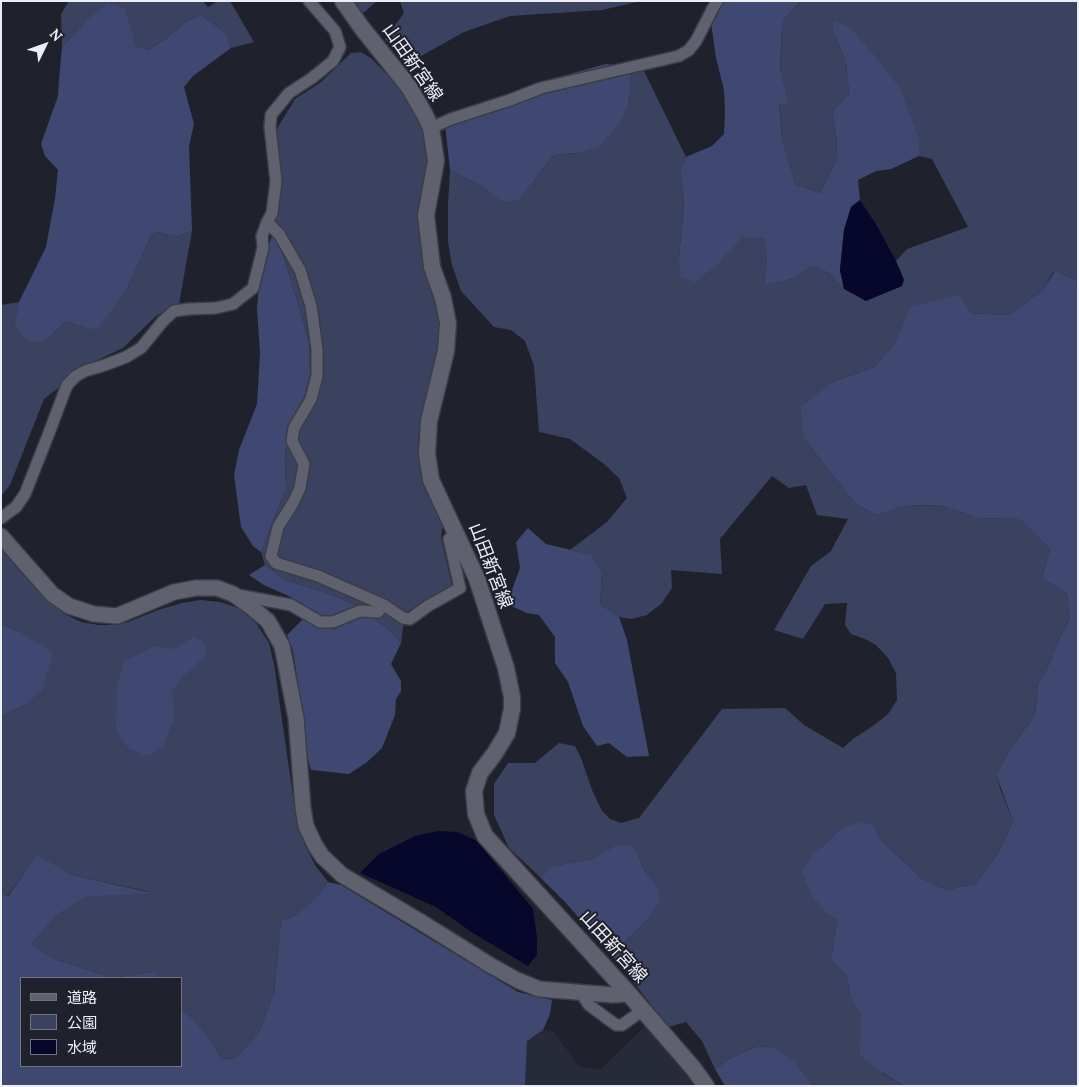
<!DOCTYPE html>
<html>
<head>
<meta charset="utf-8">
<style>
	body { margin:0 }
	#map { position:relative; width:1079px; height:1087px; overflow:hidden; background:#1f222c; font-family:Lora,"Noto Sans JP",serif }
	canvas { display:block }
	.frame { position:absolute; inset:0; border:2px solid #eceef5; pointer-events:none }
	.legend { position:absolute; left:20px; top:977px; width:162px; height:90px; box-sizing:border-box; background:#1f222c; border:1px solid #71747c; margin:0; padding:6px 9px; list-style:none; font-size:15px; color:#eceef5 }
	.legend li { display:flex; align-items:center; gap:10px; height:25px }
	.legend b { width:25px; border:1px solid #71747c }
	.north { position:absolute; left:20px; top:20px; width:50px; height:50px; -webkit-text-stroke:4px #1f222c; paint-order:stroke; rotate:48deg; font-size:14px; font-weight:700; line-height:20px; text-align:center; color:#eceef5 }
	.north::after { content:''; display:block; margin:auto; width:18px; height:22px; background:#eceef5; clip-path:polygon(50% 0,100% 100%,50% 72%,0 100%) }
</style>
</head>
<body>
<div id="map">
<canvas width="1079" height="1087"></canvas>
<div class="frame"></div>
<ul class="legend">
<li><b style="height:6px;background:#5f626e"></b>道路</li>
<li><b style="height:14px;background:#3b425f"></b>公園</li>
<li><b style="height:14px;background:#06072a"></b>水域</li>
</ul>
<div class="north">N</div>
</div>
<script>
const ctx = document.querySelector('canvas').getContext('2d');
ctx.lineJoin = 'round';
function paint(path, color) {
  ctx.fillStyle = color;
  ctx.fill(path, 'evenodd');
}
function shape(rows) {
  const path = new Path2D();
  for (const r of rows) {
    path.moveTo(r[0], r[1]);
    for (let i = 2; i < r.length; i += 2) path.lineTo(r[i], r[i + 1]);
  }
  return path;
}
function trace(path, color, width, dash) {
  ctx.strokeStyle = color;
  ctx.lineWidth = width;
  ctx.lineCap = dash ? 'butt' : 'round';
  ctx.setLineDash(dash || []);
  ctx.stroke(path);
}
function drawText(font, color, halo, rows, align = 'center') {
  ctx.font = font + ' Lora,"Noto Sans JP",serif';
  ctx.lineWidth = 4;
  ctx.setLineDash([]);
  ctx.textBaseline = 'middle';
  ctx.strokeStyle = halo;
  ctx.fillStyle = color;
  for (const [text, x, y, turn = 0] of rows) {
    ctx.save();
    ctx.translate(x, y);
    ctx.rotate((+turn || 0) * Math.PI / 180);
    ctx.textAlign = isNaN(turn) ? turn : align;
    if (halo) ctx.strokeText(text, 0, 0);
    ctx.fillText(text, 0, 0);
    ctx.restore();
  }
}
const built = shape([
	[648,1023,694,1086,525,1086,527,1041,543,1030,554,1032,579,1066,600,1070]
]);
const green = shape([
	[69,1,203,1,208,7,218,1,230,1,254,42,231,48,226,33,201,15,185,22,167,38,148,50,136,46,130,30,86,21,62,47,61,14],
	[352,1,376,1,376,2,361,15],
	[400,1,641,1,602,10,510,16,464,32,407,64,385,39,404,13],
	[801,1,1078,1,1078,281,1054,271,1042,291,1008,315,971,313,912,307,895,343,874,367,833,382,804,438,826,467,856,504,877,515,901,506,939,505,978,518,1019,519,1050,549,1042,578,1067,594,1070,619,1058,641,1051,661,1038,684,1035,715,1014,744,996,774,1001,791,1013,821,999,852,975,884,946,890,921,878,879,838,874,825,841,828,828,842,814,852,826,913,837,920,831,961,847,976,850,997,861,1016,882,1073,904,1086,811,1086,811,1084,774,1048,757,1046,731,1058,715,1069,702,1041,686,1022,668,1027,622,967,621,945,643,924,657,885,644,870,634,846,614,846,592,859,553,866,540,877,509,848,494,815,494,784,508,763,535,763,559,743,575,746,581,758,592,790,602,811,610,819,621,823,639,818,722,709,785,708,804,725,843,748,853,739,874,725,888,714,897,700,896,673,888,658,876,645,865,639,851,634,845,625,847,603,825,604,803,639,774,630,811,566,831,551,848,519,817,515,806,485,789,488,772,476,720,539,722,574,671,570,672,588,662,603,647,615,631,619,619,617,600,604,602,575,592,555,570,550,607,522,627,498,619,478,604,464,570,439,539,432,534,366,525,341,511,330,494,327,461,291,452,265,448,242,448,205,450,170,483,187,502,202,535,179,554,155,579,153,629,101,632,71,642,67,686,157,680,170,684,201,679,258,721,261,742,236,766,238,767,259,764,286,791,279,813,266,829,273,844,289,904,280,896,261,907,249,968,227,932,159,919,156,919,140,836,20,832,28,846,62,849,94,832,112,837,141,836,161,820,193,796,185,782,139,779,103,789,104,780,69,782,27,785,18],
	[361,52,372,59,397,85,413,106,423,127,427,140,426,168,418,211,424,258,429,281,440,315,439,339,431,391,419,432,418,454,425,490,443,524,441,537,452,585,405,613,401,643,390,631,362,609,342,599,318,590,285,580,265,565,261,552,278,508,286,489,285,460,287,432,303,401,310,374,309,342,286,264,280,247,272,236,279,200,275,132,295,99,320,83,351,53],
	[192,231,179,304,156,316,123,348,91,363,44,399,10,485,1,496,1,305,19,302,14,324,46,340,66,321,92,330,128,286,152,234,158,232,176,237],
	[1,547,63,613,81,622,99,625,114,625,128,622,158,610,182,603,200,600,220,602,236,607,251,615,269,643,274,664,294,803,304,843,315,865,328,882,319,894,295,916,281,921,274,993,259,1032,236,1058,221,1059,210,1038,193,1019,181,1009,181,978,159,978,156,971,113,978,54,959,31,944,57,915,86,897,150,892,72,875,37,856,7,896,1,894,1,716,25,705,19,632,1,624]
]);
const forest = shape([
	[708,1,801,1,785,18,782,27,780,69,789,104,779,104,782,139,796,185,820,193,836,161,837,141,832,112,849,94,846,62,832,28,835,20,850,28,874,55,901,90,919,140,919,156,891,169,876,171,858,180,860,200,851,207,844,230,840,270,844,289,829,273,813,266,791,279,764,286,767,259,765,238,742,237,721,261,695,282,681,277,679,258,684,201,680,170,686,157,712,146,724,134,725,112,724,90,716,58],
	[108,3,124,8,136,46,148,50,167,38,185,22,201,15,226,33,231,48,193,76,184,87,194,124,189,146,192,231,176,237,158,232,152,234,128,286,100,326,92,330,66,321,46,340,29,342,14,324,19,302,46,247,55,198,58,170,45,156,41,144,58,96,59,80,62,47,86,21],
	[606,64,625,66,632,71,629,101,621,121,600,146,579,153,554,155,518,200,502,202,483,187,450,170,444,115,512,94,544,81],
	[272,236,280,247,286,264,309,342,310,374,303,401,287,432,285,460,286,489,278,508,261,552,253,546,241,527,234,475,239,450,257,404,260,353,257,309,260,274],
	[1055,271,1078,281,1078,1086,904,1086,883,1073,860,1055,861,1016,850,997,847,976,831,961,837,920,826,913,811,894,802,871,814,852,828,842,841,828,862,822,874,825,879,838,921,878,946,890,975,884,999,852,1013,821,996,774,1014,744,1035,715,1038,684,1051,661,1058,641,1070,619,1067,594,1042,578,1050,549,1019,519,978,518,939,505,902,506,877,515,856,504,826,467,804,438,801,407,833,382,874,367,895,343,911,307,959,295,971,313,1008,315,1042,291],
	[528,528,546,544,592,555,602,574,600,604,619,617,627,640,649,756,627,757,609,743,597,746,583,726,568,682,555,663,555,637,539,615,527,613,507,604,520,568,516,542],
	[265,565,285,580,318,590,342,599,362,609,390,631,401,643,391,664,401,681,401,691,396,699,395,715,382,748,367,762,349,774,311,770,304,746,299,690,293,651,287,635,302,620,291,597,264,585,249,575],
	[1,624,19,632,53,653,42,690,25,705,1,716],
	[194,637,206,645,206,654,198,663,183,676,172,692,174,718,164,745,149,756,129,749,116,731,117,689,123,662,155,646,174,649],
	[614,846,634,846,644,870,657,885,660,901,643,924,621,945,622,967,565,902,540,877,553,866,592,859],
	[37,855,72,875,152,893,86,897,57,915,31,944,54,959,113,978,156,971,159,978,21,978,21,1066,181,1066,181,1009,193,1019,210,1038,221,1059,236,1058,259,1032,274,993,281,921,295,916,319,894,328,882,341,885,518,992,552,1000,550,1014,543,1030,527,1041,525,1086,1,1086,1,894,8,896],
	[757,1046,774,1048,794,1061,811,1084,811,1086,725,1086,715,1069,731,1058]
]);
const water = shape([
	[860,200,877,226,896,261,904,280,902,286,866,301,844,289,840,270,844,230,851,207],
	[438,831,458,832,477,841,533,909,537,937,537,955,528,966,473,933,436,907,360,873,379,854,415,836]
]);
const minor = shape([
	[431,128,451,119,510,100,541,88,679,56,689,50,696,41,713,8,717,1],
	[267,222,279,234,300,270,311,306,317,349,317,376,311,399,294,428,292,441,304,464,300,488,293,503,278,527,271,556,276,563,318,576,384,605,403,618,410,619,428,606,460,588,449,539,457,534],
	[1,518,16,507,25,494,49,433,67,385,76,376,85,371,105,365,126,357,141,348,163,321,174,311,189,309,216,308,233,304,253,288,263,248,262,236,267,222,272,213,276,181,270,127,271,115,289,93,312,78,333,61,340,47,335,31,309,1],
	[238,595,291,605,320,622,333,622,360,611,378,612,384,605],
	[581,993,589,1005,616,1025,622,1025,643,1010]
]);
const tertiary = shape([
	[1,536,52,594,69,606,94,614,117,616,174,592,196,588,217,588,233,594,250,606,268,621,282,646,296,718,303,808,306,826,315,845,322,856,342,875,421,922,490,965,517,980,539,989,613,995,629,994]
]);
const secondary = shape([
	[343,1,362,28,409,87,425,115,431,128,436,161,426,215,432,267,443,298,448,323,446,351,429,421,427,454,431,480,477,579,506,668,512,697,512,709,507,733,495,753,480,773,474,791,476,814,485,836,629,994,693,1068,706,1086]
]);
const streetNames = [
	["山田新宮線",412,63,55],
	["山田新宮線",490,566,69],
	["山田新宮線",613,947,48]
];
paint(built, '#262a39');
paint(green, '#3b425f');
paint(forest, '#3f4871');
paint(water, '#06072a');
trace(minor, '#3b3d46', 14);
trace(tertiary, '#3b3d46', 18);
trace(secondary, '#3b3d46', 19);
trace(minor, '#5f626e', 11);
trace(tertiary, '#5f626e', 15);
trace(secondary, '#5f626e', 16);
drawText('18px', '#eceef5', '#1f222c', streetNames);
</script>
</body>
</html>
